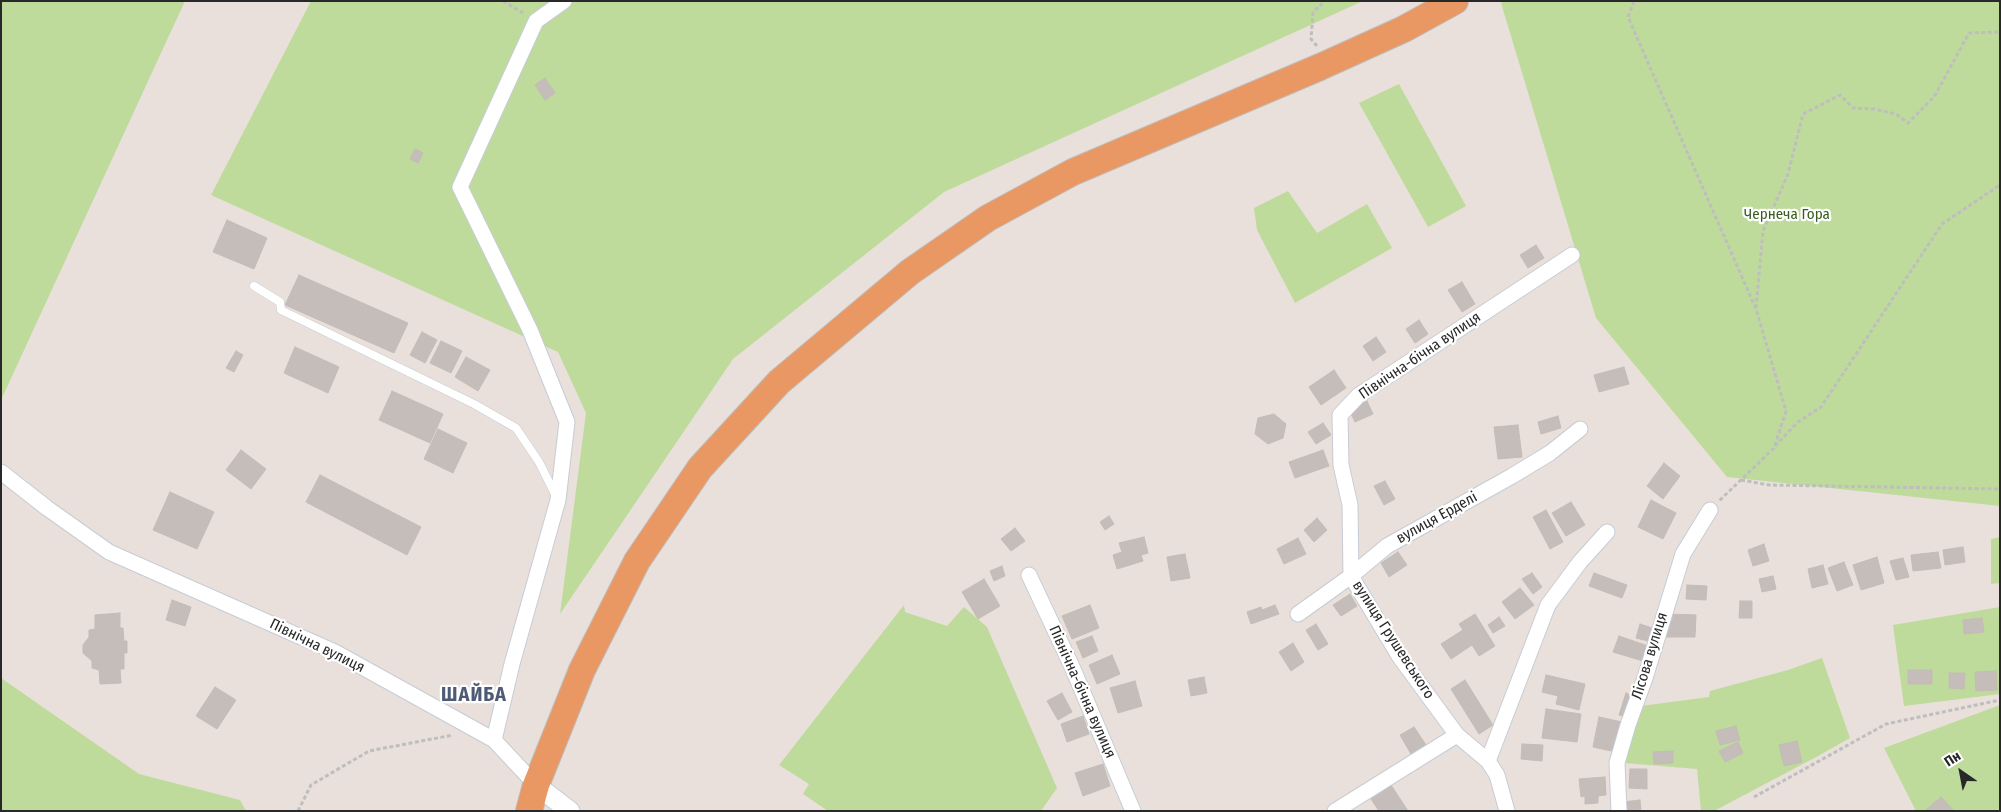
<!DOCTYPE html>
<html>
<head>
<meta charset="utf-8">
<style>
	body { margin:0 }
	#map { position:relative; width:2001px; height:812px; overflow:hidden; background:#e9e0db; font-family:"Fira Sans Condensed",sans-serif }
	canvas { display:block }
	.frame { position:absolute; inset:0; border:2px solid #282828; pointer-events:none }
	.north { position:absolute; left:1936px; top:747px; width:50px; height:50px; -webkit-text-stroke:4px #fff; paint-order:stroke; rotate:327deg; font-size:14px; font-weight:700; line-height:20px; text-align:center; color:#282828 }
	.north::after { content:''; display:block; margin:auto; width:18px; height:22px; background:#282828; clip-path:polygon(50% 0,100% 100%,50% 72%,0 100%) }
</style>
</head>
<body>
<div id="map">
<canvas width="2001" height="812"></canvas>
<div class="frame"></div>
<div class="north">Пн</div>
</div>
<script>
const ctx = document.querySelector('canvas').getContext('2d');
ctx.lineJoin = 'round';
function paint(path, color) {
  ctx.fillStyle = color;
  ctx.fill(path, 'evenodd');
}
function shape(rows) {
  const path = new Path2D();
  for (const r of rows) {
    path.moveTo(r[0], r[1]);
    for (let i = 2; i < r.length; i += 2) path.lineTo(r[i], r[i + 1]);
  }
  return path;
}
function trace(path, color, width, dash) {
  ctx.strokeStyle = color;
  ctx.lineWidth = width;
  ctx.lineCap = dash ? 'butt' : 'round';
  ctx.setLineDash(dash || []);
  ctx.stroke(path);
}
function drawText(font, color, halo, rows, align = 'center') {
  ctx.font = font + ' "Fira Sans Condensed",sans-serif';
  ctx.lineWidth = 4.5;
  ctx.setLineDash([]);
  ctx.textBaseline = 'middle';
  ctx.strokeStyle = halo;
  ctx.fillStyle = color;
  for (const [text, x, y, turn = 0] of rows) {
    ctx.save();
    ctx.translate(x, y);
    ctx.rotate((+turn || 0) * Math.PI / 180);
    ctx.textAlign = isNaN(turn) ? turn : align;
    if (halo) ctx.strokeText(text, 0, 0);
    ctx.fillText(text, 0, 0);
    ctx.restore();
  }
}
const green = shape([
	[1,1,185,1,1,400],
	[311,1,1363,1,944,192,733,359,560,614,586,413,558,352,211,195],
	[1504,1,2000,1,2000,506,1727,477,1596,318,1501,3],
	[1399,84,1466,206,1428,227,1359,103],
	[1288,191,1317,233,1367,204,1392,248,1295,303,1257,230,1254,208],
	[2000,537,2000,583,1991,584,1991,539],
	[904,605,905,612,947,626,964,607,987,627,1057,788,1041,811,828,811,803,794,809,784,779,765],
	[2000,607,2000,694,1904,706,1893,625],
	[1822,658,1850,738,1818,756,1714,811,1701,811,1697,769,1625,763,1641,706,1709,697,1710,691,1788,670],
	[1,678,139,774,240,800,246,811,1,811],
	[2000,705,2000,808,1996,811,1916,811,1884,748]
]);
const building = shape([
	[545,78,555,93,545,100,535,85,545,78],
	[415,149,423,153,418,163,410,159,415,149],
	[227,220,267,238,254,269,213,252,227,220],
	[1536,245,1544,258,1528,268,1520,255,1536,245],
	[299,275,408,323,394,353,285,305,299,275],
	[1462,282,1475,304,1462,312,1448,290,1462,282],
	[1419,320,1428,334,1415,343,1406,329,1419,320],
	[422,332,437,340,425,363,410,355,422,332],
	[1376,337,1386,352,1373,361,1363,346,1376,337],
	[441,341,462,351,451,373,430,363,441,341],
	[295,347,339,367,328,393,284,373,295,347],
	[236,351,243,355,234,372,226,368,236,351],
	[466,357,490,370,478,391,455,377,466,357],
	[1624,367,1629,384,1599,392,1594,375,1624,367],
	[1334,370,1346,388,1321,405,1309,387,1334,370],
	[392,391,443,414,430,443,379,420,392,391],
	[1367,401,1373,414,1355,422,1349,409,1367,401],
	[1274,414,1286,424,1283,438,1268,444,1255,434,1258,418,1274,414],
	[1558,416,1561,428,1541,434,1538,422,1558,416],
	[1323,423,1331,435,1316,444,1308,432,1323,423],
	[1518,425,1522,457,1498,459,1494,427,1518,425],
	[438,429,467,443,453,473,424,459,438,429],
	[241,450,266,469,251,489,226,470,241,450],
	[1323,450,1329,466,1295,478,1289,462,1323,450],
	[1664,463,1680,476,1663,499,1647,486,1664,463],
	[320,475,421,527,407,555,306,502,320,475],
	[1385,481,1395,499,1384,505,1374,486,1385,481],
	[170,492,214,512,197,549,153,530,170,492],
	[1651,500,1676,513,1663,539,1638,527,1651,500],
	[1571,502,1585,525,1566,536,1552,513,1571,502],
	[1546,510,1563,542,1550,549,1533,517,1546,510],
	[1109,516,1114,524,1105,530,1100,522,1109,516],
	[1317,518,1327,530,1314,542,1304,530,1317,518],
	[1015,528,1025,541,1011,551,1001,539,1015,528],
	[1144,537,1148,553,1141,555,1143,561,1117,569,1113,555,1122,552,1119,543,1144,537],
	[1298,538,1306,554,1284,564,1277,549,1298,538],
	[1764,544,1769,561,1753,566,1748,550,1764,544],
	[1963,547,1965,562,1945,565,1943,550,1963,547],
	[1398,552,1407,565,1389,577,1381,563,1398,552],
	[1938,552,1941,568,1913,571,1911,555,1938,552],
	[1185,554,1190,578,1171,581,1167,557,1185,554],
	[1877,557,1884,583,1861,590,1853,565,1877,557],
	[1903,558,1909,577,1896,580,1890,561,1903,558],
	[1844,562,1853,585,1837,591,1828,568,1844,562],
	[1823,565,1828,584,1812,588,1808,569,1823,565],
	[1002,566,1005,576,994,581,990,571,1002,566],
	[1532,573,1542,587,1533,594,1522,579,1532,573],
	[1594,573,1627,585,1622,598,1589,586,1594,573],
	[1773,576,1776,589,1762,592,1759,579,1773,576],
	[984,579,1000,606,978,619,962,592,984,579],
	[1687,585,1707,586,1706,600,1686,599,1687,585],
	[1520,588,1534,605,1515,619,1502,602,1520,588],
	[1350,594,1357,606,1341,616,1333,605,1350,594],
	[172,600,191,607,185,626,166,620,172,600],
	[1740,601,1752,601,1752,618,1739,618,1740,601],
	[1090,605,1099,628,1072,639,1062,616,1090,605],
	[1275,605,1279,614,1251,624,1247,612,1261,607,1262,610,1275,605],
	[120,613,120,628,123,628,124,641,127,641,127,653,124,653,124,669,120,669,121,683,100,684,99,670,92,668,92,661,83,653,83,645,89,637,89,630,95,629,95,615,120,613],
	[1475,614,1495,646,1479,656,1472,645,1451,659,1441,644,1463,630,1459,624,1475,614],
	[1666,614,1696,615,1695,637,1666,637,1666,614],
	[1499,617,1505,626,1493,633,1488,625,1499,617],
	[1982,618,1984,632,1964,634,1963,620,1982,618],
	[1316,624,1328,644,1318,650,1306,630,1316,624],
	[1640,624,1655,629,1652,642,1636,638,1640,624],
	[1092,636,1098,651,1083,658,1076,642,1092,636],
	[1619,636,1648,646,1643,661,1613,652,1619,636],
	[1293,643,1304,662,1291,671,1279,652,1293,643],
	[1112,655,1120,674,1097,684,1089,665,1112,655],
	[1908,670,1932,670,1932,684,1908,684,1908,670],
	[1996,671,1997,690,1976,691,1975,672,1996,671],
	[1949,673,1965,673,1964,689,1949,688,1949,673],
	[1546,675,1585,684,1579,710,1556,704,1558,696,1542,692,1546,675],
	[1204,677,1207,693,1191,696,1188,680,1204,677],
	[1465,680,1493,725,1479,734,1451,689,1465,680],
	[1135,681,1142,706,1118,713,1110,688,1135,681],
	[215,687,236,700,217,729,196,716,215,687],
	[1062,693,1072,712,1058,720,1047,701,1062,693],
	[1626,693,1633,696,1626,717,1619,715,1626,693],
	[1546,709,1581,714,1577,742,1542,738,1546,709],
	[1083,716,1089,734,1067,742,1061,724,1083,716],
	[1599,717,1622,722,1616,752,1593,747,1599,717],
	[1736,726,1740,740,1720,745,1716,731,1736,726],
	[1414,727,1426,745,1411,754,1400,735,1414,727],
	[1797,741,1802,762,1784,766,1779,745,1797,741],
	[1738,742,1743,753,1725,762,1719,751,1738,742],
	[1522,744,1543,745,1542,761,1521,759,1522,744],
	[1673,751,1673,763,1654,764,1653,752,1673,751],
	[1103,764,1110,786,1083,796,1075,773,1103,764],
	[1630,769,1647,769,1647,789,1629,788,1630,769],
	[1605,777,1606,795,1598,796,1598,803,1585,804,1585,796,1581,797,1579,779,1605,777],
	[1391,785,1408,811,1379,811,1371,799,1391,785],
	[1941,797,1954,811,1927,811,1926,810,1941,797],
	[1640,800,1641,811,1624,811,1623,802,1640,800]
]);
const path = shape([
	[503,1,525,14],
	[1634,1,1628,17,1756,309,1786,411,1774,448,1719,501],
	[1317,46,1311,39,1313,12,1325,1],
	[1756,308,1763,231,1788,174,1803,114,1840,95,1853,108,1874,109,1896,114,1908,123,1934,97,1969,33,2000,32],
	[1775,446,1798,422,1821,407,1942,224,2000,185],
	[1741,480,1769,485,2000,489],
	[1754,797,1886,724,2000,700],
	[298,811,311,785,369,751,453,735]
]);
const service = shape([
	[254,286,280,302,281,310,474,404,516,428,539,462,556,496]
]);
const minor = shape([
	[1,472,47,508,109,552,335,652,494,740,536,785],
	[1029,575,1073,669,1133,811],
	[1298,614,1351,576,1387,546,1512,476,1550,453,1580,429],
	[494,740,512,664,558,500,567,422,530,330,460,187,536,21,564,1],
	[1488,761,1457,735,1399,656,1351,576,1350,505,1341,465,1340,415,1359,395,1572,255],
	[1335,811,1457,735],
	[1507,811,1497,775,1488,761,1548,605,1580,562,1607,532],
	[1619,811,1617,763,1628,725,1645,678,1683,554,1710,510]
]);
const tertiary = shape([
	[536,785,570,811]
]);
const trunk = shape([
	[529,811,536,785,582,670,637,561,700,468,779,382,910,272,988,218,1073,172,1320,67,1404,29,1455,1]
]);
const parkNames = [
	["Чернеча Гора",1787,215]
];
const streetNames = [
	["Північна-бічна вулиця",1420,356,-34],
	["вулиця Ерделі",1437,518,-29],
	["вулиця Грушевського",1393,640,57],
	["Північна вулиця",317,646,26],
	["Лісова вулиця",1650,656,-73],
	["Північна-бічна вулиця",1082,692,66]
];
const districtNames = [
	["ШАЙБА",474,695]
];
paint(green, '#bedb9b');
paint(building, '#c4bdba');
trace(building, '#c4bcb5', 1);
trace(service, '#c6ccd5', 9);
trace(minor, '#c6ccd5', 17);
trace(tertiary, '#c6ccd5', 21);
trace(trunk, '#bebebe', 28);
trace(path, '#bebebe', 3, [4, 2.5]);
trace(service, '#fff', 8);
trace(minor, '#fff', 15);
trace(tertiary, '#fff', 19);
trace(trunk, '#e99863', 26);
drawText('15px', '#385d1f', '#fff', parkNames);
drawText('15px', '#282828', '#fff', streetNames);
ctx.letterSpacing = '1px';
drawText('bold 20px', '#4d5b74', '#fff', districtNames);
ctx.letterSpacing = '0px';
</script>
</body>
</html>
